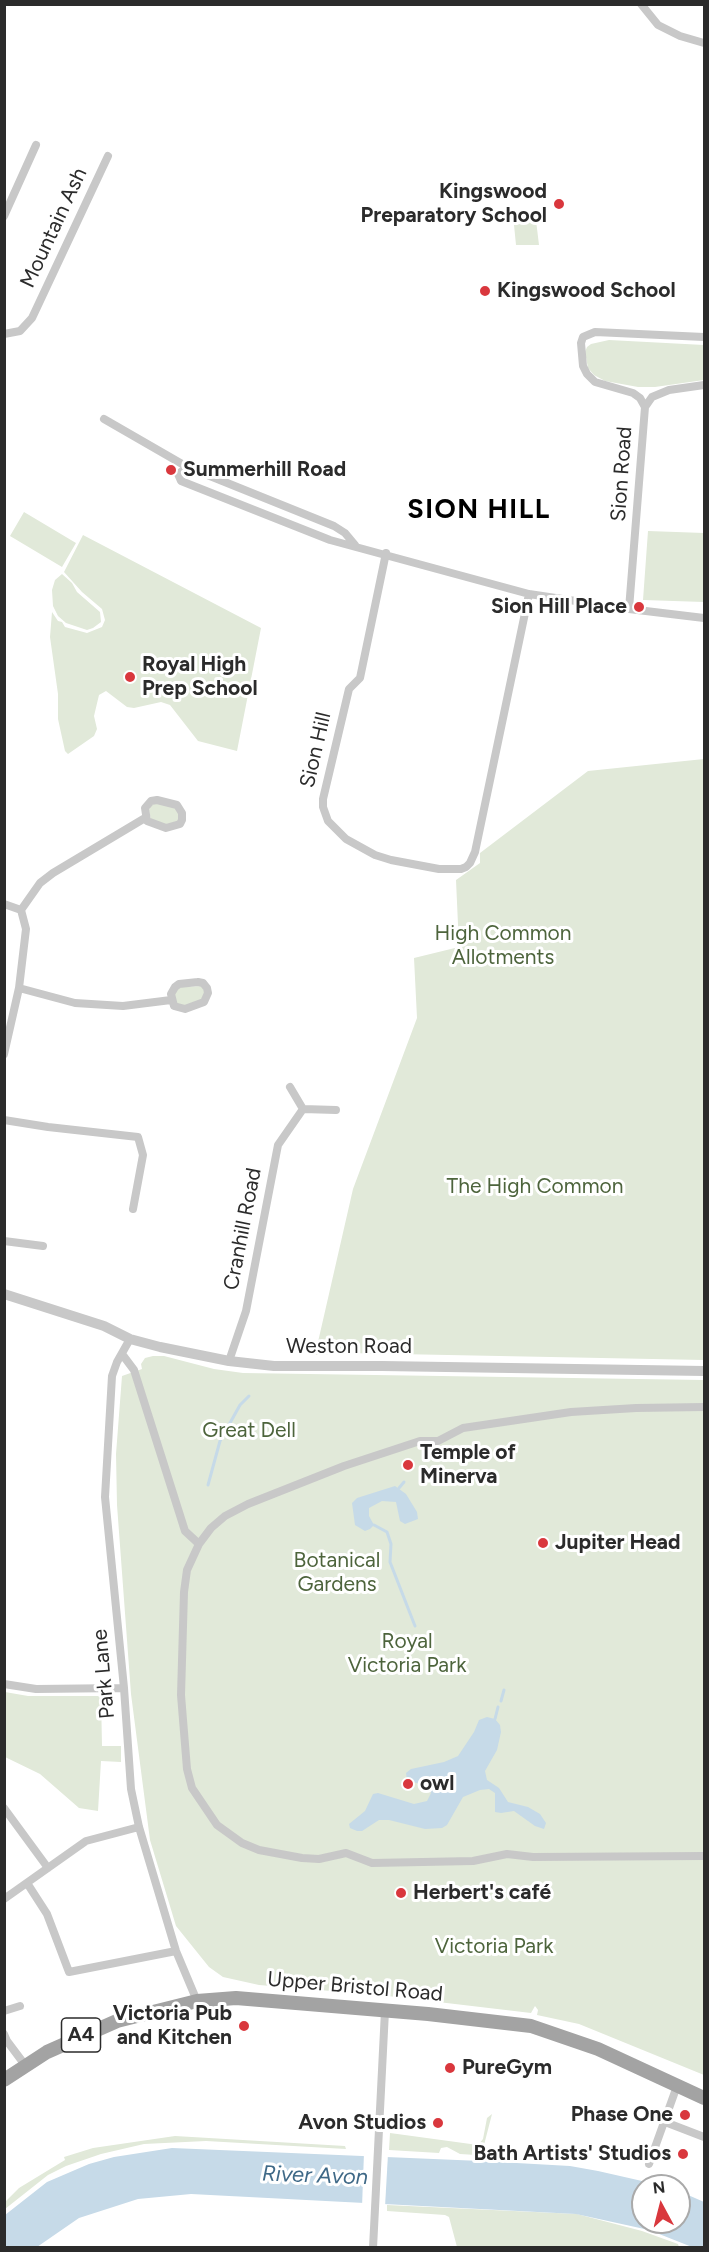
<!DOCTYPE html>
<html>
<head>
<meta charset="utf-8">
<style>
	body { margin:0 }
	#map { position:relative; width:709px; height:2252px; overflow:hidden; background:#fff; font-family:Figtree,sans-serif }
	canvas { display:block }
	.frame { position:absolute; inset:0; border:6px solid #2b2b2b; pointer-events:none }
	.north { position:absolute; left:631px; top:2174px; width:60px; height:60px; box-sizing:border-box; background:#fff; border:2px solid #aaa; border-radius:50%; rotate:353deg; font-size:16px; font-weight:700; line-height:24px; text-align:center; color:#2b2b2b }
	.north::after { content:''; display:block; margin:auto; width:21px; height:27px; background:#d9373d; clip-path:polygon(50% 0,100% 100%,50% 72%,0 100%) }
</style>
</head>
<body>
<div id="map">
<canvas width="709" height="2252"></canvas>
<div class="frame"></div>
<div class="north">N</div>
</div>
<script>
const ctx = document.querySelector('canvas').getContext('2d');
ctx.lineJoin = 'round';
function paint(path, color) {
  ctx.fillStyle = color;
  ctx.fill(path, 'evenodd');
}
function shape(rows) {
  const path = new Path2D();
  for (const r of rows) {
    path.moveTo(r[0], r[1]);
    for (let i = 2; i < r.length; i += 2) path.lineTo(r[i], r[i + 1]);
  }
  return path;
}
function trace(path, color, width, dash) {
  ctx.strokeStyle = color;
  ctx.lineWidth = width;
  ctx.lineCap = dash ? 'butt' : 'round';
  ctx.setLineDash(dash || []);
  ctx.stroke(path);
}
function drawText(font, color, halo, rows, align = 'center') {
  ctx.font = font + ' Figtree,sans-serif';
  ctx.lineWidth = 6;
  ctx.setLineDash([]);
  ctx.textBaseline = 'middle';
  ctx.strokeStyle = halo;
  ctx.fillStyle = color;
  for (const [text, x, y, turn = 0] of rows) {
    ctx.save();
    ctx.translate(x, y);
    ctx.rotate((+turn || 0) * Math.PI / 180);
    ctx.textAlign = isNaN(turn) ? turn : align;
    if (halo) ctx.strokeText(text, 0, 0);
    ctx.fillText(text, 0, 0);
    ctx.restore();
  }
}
const green = shape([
	[535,212,539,245,516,245,513,215],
	[609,340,704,345,704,380,655,387,638,387,605,381,594,375,588,368,585,352,587,347,591,344],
	[24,512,76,543,62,567,10,536],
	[648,531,704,533,704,602,643,600],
	[83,535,261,628,237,751,198,741,170,705,161,702,134,708,127,707,106,691,99,695,94,716,97,729,94,736,68,754,65,751,58,719,58,694,50,637,52,612,58,621,62,622,65,627,87,633,102,627,105,620,102,609,82,592,64,572],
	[62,574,72,583,77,592,100,612,101,622,93,628,87,630,66,623,58,616,53,606,52,590,55,580],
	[704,759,704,1360,346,1353,315,1355,353,1189,417,1018,414,958,459,947,456,880,480,863,480,853,588,771],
	[157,803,176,808,180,814,178,822,167,825,151,820,149,810,151,805],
	[202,986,205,993,202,1000,184,1006,179,1006,174,1000,175,991,180,987],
	[153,1356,164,1356,214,1369,243,1373,704,1380,704,2075,579,2024,537,2015,538,2010,535,2006,531,2013,379,1995,259,1985,223,1977,209,1967,176,1926,150,1840,131,1694,117,1505,116,1454,122,1376,142,1369,141,1364,145,1358],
	[5,1692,28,1696,101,1696,102,1746,121,1746,121,1762,101,1761,98,1811,79,1808,40,1774,5,1757],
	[492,2114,484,2145,488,2151,492,2152,492,2156,460,2154,447,2147,441,2148,439,2153,389,2150,390,2133,478,2145,483,2139,487,2118],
	[175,2136,345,2146,346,2149,206,2141,144,2144,101,2154,66,2166,48,2175,5,2209,5,2202,19,2188,65,2160,64,2157,93,2148],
	[387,2205,577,2214,642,2231,678,2244,679,2247,457,2247,449,2217,445,2215,387,2211]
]);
const water = shape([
	[395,1486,406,1494,417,1512,418,1519,405,1524,400,1521,396,1502,382,1501,369,1508,369,1516,374,1525,370,1529,365,1531,355,1525,352,1503,357,1498],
	[487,1717,495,1719,500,1725,501,1732,497,1750,485,1771,487,1780,499,1788,508,1802,528,1807,540,1814,546,1823,544,1829,535,1826,514,1811,501,1813,495,1812,495,1793,489,1789,480,1790,463,1797,447,1825,442,1828,425,1829,389,1820,379,1820,362,1831,357,1831,350,1828,349,1824,365,1811,373,1794,378,1793,414,1804,427,1801,431,1793,429,1787,407,1780,406,1773,411,1769,444,1762,458,1756,474,1732,479,1720],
	[172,2148,481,2161,570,2166,598,2171,664,2186,643,2186,643,2222,679,2222,679,2191,704,2202,704,2247,692,2247,649,2230,576,2214,191,2194,138,2199,79,2218,37,2247,5,2248,5,2215,47,2182,89,2164,114,2157]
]);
const pier = shape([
	[364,2153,388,2154,385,2207,362,2207]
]);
const stream = shape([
	[208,1485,220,1441,240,1405,249,1396],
	[399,1488,404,1482],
	[374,1525,387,1532,391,1544,390,1562,415,1626],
	[501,1701,504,1690],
	[495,1719,498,1707]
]);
const minor = shape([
	[641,4,658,25,680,36,704,43],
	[4,216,36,145],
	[4,334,20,331,32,318,108,156],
	[645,407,640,398,633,393,595,382,587,374,583,366,581,343,583,337,595,332,704,337],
	[104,419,189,468],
	[355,545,345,533,334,526,190,468,185,469,178,474,181,481,330,540,529,594,629,609,704,618],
	[386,553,360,678,349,689,323,799,323,807,328,821,346,839,375,855,391,860,439,869,461,869,466,867,470,863,475,852,529,594],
	[629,609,645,407,652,397,669,390,704,385],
	[157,800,177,805,182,813,182,820,180,824,166,828,147,821,145,808,151,801,157,800],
	[4,904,21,910,26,929,19,988,4,1054],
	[21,910,40,883,53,873,145,818],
	[198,982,203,983,207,988,208,993,204,1002,185,1009,174,1006,171,994,175,987,179,984,198,982],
	[19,988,75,1003,123,1006,171,1000],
	[303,1109,336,1110],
	[4,1120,48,1127,138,1137,143,1155,133,1209],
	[4,1241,43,1246],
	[130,1339,117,1362,112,1376,105,1497,124,1688,131,1789,139,1827,176,1951,197,2001],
	[122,1354,134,1370,185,1531,199,1544],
	[229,1361,246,1311,278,1145,303,1109,290,1087],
	[704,1407,636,1408,571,1412,463,1428,438,1441,420,1441,344,1466,248,1504,225,1516,211,1528,199,1544,187,1570,184,1592,181,1695,187,1769,192,1788,217,1825,242,1843,259,1850,302,1858,319,1859,346,1853,372,1863,473,1861,507,1854,533,1857,704,1856],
	[4,1684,36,1689,124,1688],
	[4,1808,48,1868],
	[27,1883,47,1914,69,1972,176,1951],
	[4,1899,86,1841,139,1827],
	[4,2011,20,2006],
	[4,2034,7,2041,25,2065],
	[665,2122,704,2137],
	[649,2164,677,2086],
	[373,2248,385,2011]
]);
const tertiary = shape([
	[4,1294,104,1326,130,1339,160,1347,229,1361,274,1366,382,1366,704,1371]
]);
const primary = shape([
	[4,2080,47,2052,117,2021,197,2001,236,1998,428,2014,531,2026,598,2049,704,2098]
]);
const markers = [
	[559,204,6,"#d9373d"],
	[485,291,6,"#d9373d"],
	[171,470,6,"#d9373d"],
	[639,607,6,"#d9373d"],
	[130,677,6,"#d9373d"],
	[408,1465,6,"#d9373d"],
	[543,1543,6,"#d9373d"],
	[408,1784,6,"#d9373d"],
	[401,1893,6,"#d9373d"],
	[244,2026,6,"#d9373d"],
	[450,2068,6,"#d9373d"],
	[685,2115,6,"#d9373d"],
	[438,2123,6,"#d9373d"],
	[683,2154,6,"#d9373d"]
];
const shields = [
	[81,2035,39]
];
const shieldNames = [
	["A4",81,2035]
];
const poiNames = [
	["Kingswood",547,192,"right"],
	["Preparatory School",547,216,"right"],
	["Kingswood School",497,291],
	["Summerhill Road",183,470],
	["Sion Hill Place",627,607,"right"],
	["Royal High",142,665],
	["Prep School",142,689],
	["Temple of",420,1453],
	["Minerva",420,1477],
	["Jupiter Head",555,1543],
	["owl",420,1784],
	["Herbert's café",413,1893],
	["Victoria Pub",232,2014,"right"],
	["and Kitchen",232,2038,"right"],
	["PureGym",462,2068],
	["Phase One",673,2115,"right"],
	["Avon Studios",426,2123,"right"],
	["Bath Artists' Studios",671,2154,"right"]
];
const streetNames = [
	["Mountain Ash",54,228,-65],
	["Sion Road",622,474,-86],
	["Sion Hill",316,750,-77],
	["Cranhill Road",243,1229,-79],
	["Weston Road",349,1347],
	["Park Lane",104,1674,-95],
	["Upper Bristol Road",355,1987,5]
];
const parkNames = [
	["High Common",503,934],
	["Allotments",503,958],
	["The High Common",535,1187],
	["Great Dell",249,1431],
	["Botanical",337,1561],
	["Gardens",337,1585],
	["Royal",407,1642],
	["Victoria Park",407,1666],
	["Victoria Park",494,1947]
];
const waterNames = [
	["River Avon",315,2176,2]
];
const districtNames = [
	["SION HILL",479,510]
];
paint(green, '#e1e9d9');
paint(water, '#c6dae8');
paint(pier, '#fff');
trace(stream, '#c6dae8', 3);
trace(minor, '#c8c8c8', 8);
trace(tertiary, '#c8c8c8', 10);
trace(primary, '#a3a3a3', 14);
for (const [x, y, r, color] of markers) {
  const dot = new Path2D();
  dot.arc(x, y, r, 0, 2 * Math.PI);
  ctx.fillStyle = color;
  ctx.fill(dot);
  trace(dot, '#fff', 2);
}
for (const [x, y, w] of shields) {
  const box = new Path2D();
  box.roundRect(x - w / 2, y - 17, w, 34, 4.5);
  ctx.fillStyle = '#fff';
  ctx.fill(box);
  trace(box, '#2b2b2b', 1.5);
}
drawText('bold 20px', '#2b2b2b', null, shieldNames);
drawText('bold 21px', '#2b2b2b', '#fff', poiNames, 'left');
drawText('21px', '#2b2b2b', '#fff', streetNames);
drawText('21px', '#4d643c', '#fff', parkNames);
drawText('italic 22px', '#3f6987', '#fff', waterNames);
ctx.letterSpacing = '1.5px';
drawText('bold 27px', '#000', '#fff', districtNames);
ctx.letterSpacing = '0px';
</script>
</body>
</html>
